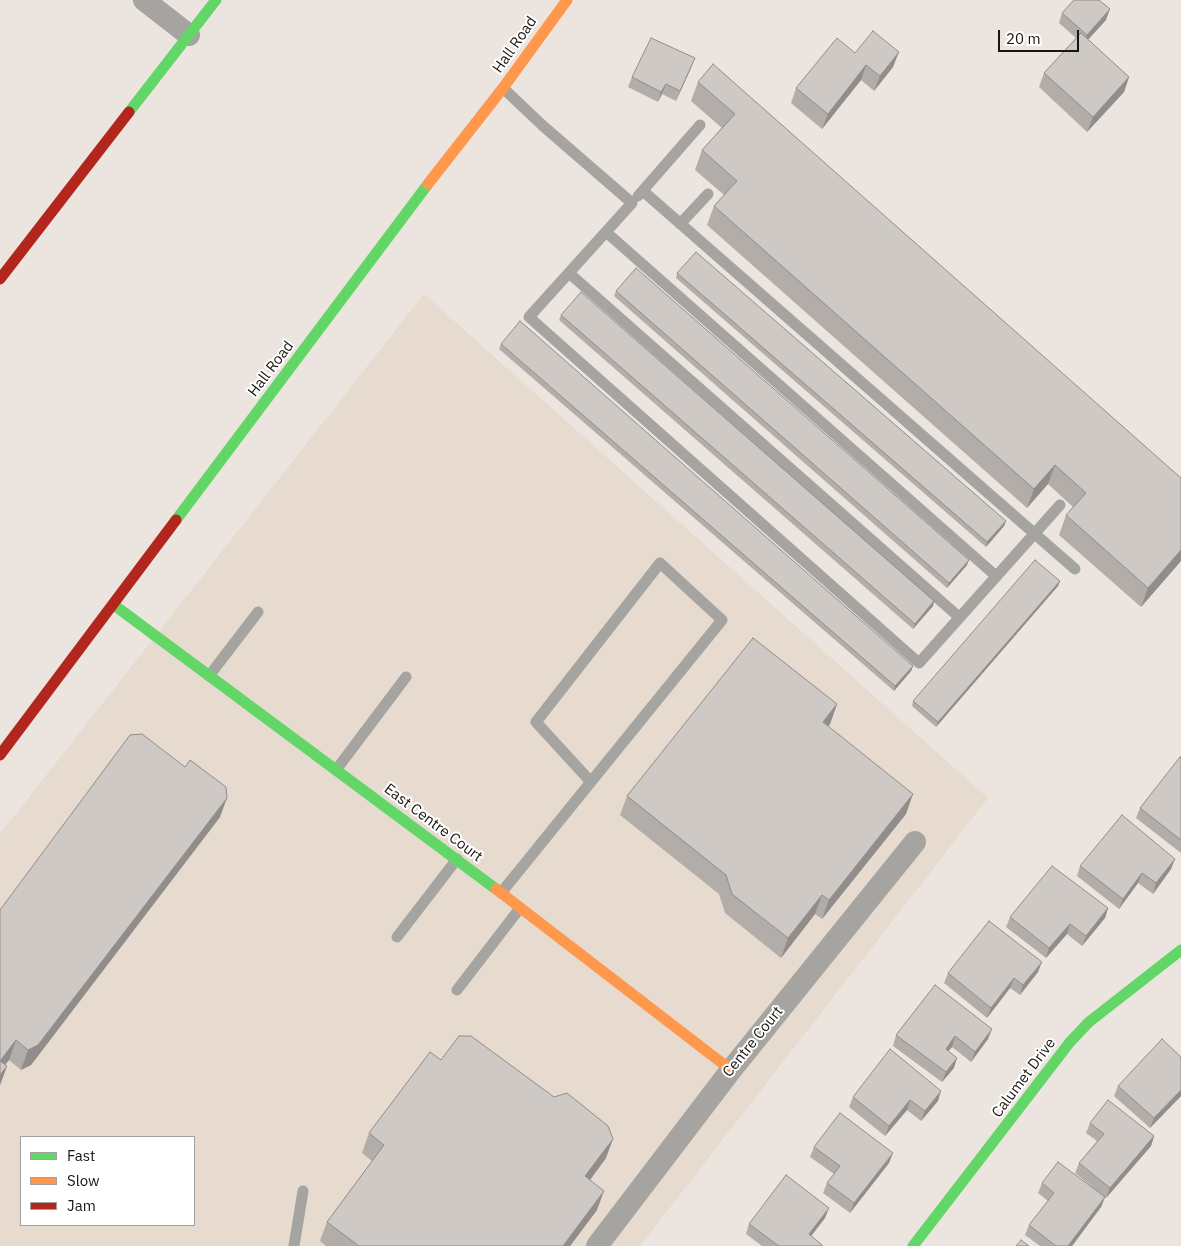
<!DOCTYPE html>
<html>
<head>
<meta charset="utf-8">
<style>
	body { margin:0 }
	#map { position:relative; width:1181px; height:1246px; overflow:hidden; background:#ece5df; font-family:"IBM Plex Sans",sans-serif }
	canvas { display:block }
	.legend { position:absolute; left:20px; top:1136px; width:175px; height:90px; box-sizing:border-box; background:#fff; border:1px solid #a3a1a0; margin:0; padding:6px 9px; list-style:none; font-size:15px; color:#191511 }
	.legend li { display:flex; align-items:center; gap:10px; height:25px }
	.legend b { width:25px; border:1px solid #a3a1a0 }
	.scale { position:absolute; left:998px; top:30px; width:81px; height:22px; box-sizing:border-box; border:2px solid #191511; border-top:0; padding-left:6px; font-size:15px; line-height:18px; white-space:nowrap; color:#191511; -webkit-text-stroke:4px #fff; paint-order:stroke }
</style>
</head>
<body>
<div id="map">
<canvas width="1181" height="1246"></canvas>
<ul class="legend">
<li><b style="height:6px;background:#63d668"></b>Fast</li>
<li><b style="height:6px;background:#ff974d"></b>Slow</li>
<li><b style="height:6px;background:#b3261e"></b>Jam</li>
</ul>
<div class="scale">20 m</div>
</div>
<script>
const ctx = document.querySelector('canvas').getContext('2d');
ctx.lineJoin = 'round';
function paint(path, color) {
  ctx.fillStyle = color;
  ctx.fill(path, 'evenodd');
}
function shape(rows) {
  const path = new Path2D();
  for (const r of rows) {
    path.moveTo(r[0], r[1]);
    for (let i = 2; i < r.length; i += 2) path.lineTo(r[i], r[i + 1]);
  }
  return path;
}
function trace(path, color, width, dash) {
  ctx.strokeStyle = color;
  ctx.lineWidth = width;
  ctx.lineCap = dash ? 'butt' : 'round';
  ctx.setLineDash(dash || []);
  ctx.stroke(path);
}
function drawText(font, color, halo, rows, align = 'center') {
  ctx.font = font + ' "IBM Plex Sans",sans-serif';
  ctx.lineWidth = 4;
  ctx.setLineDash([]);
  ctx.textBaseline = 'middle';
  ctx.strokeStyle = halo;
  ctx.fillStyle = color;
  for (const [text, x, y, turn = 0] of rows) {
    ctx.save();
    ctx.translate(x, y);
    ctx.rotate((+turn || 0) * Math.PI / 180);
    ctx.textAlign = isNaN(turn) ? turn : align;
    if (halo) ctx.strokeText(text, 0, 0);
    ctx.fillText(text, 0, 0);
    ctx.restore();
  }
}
const built = shape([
	[424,294,988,798,640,1246,0,1246,0,834],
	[21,1137,194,1137,194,1225,21,1225]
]);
const lane = shape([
	[503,88,542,125,632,203,529,317,919,663,1060,505],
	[643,191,1075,569],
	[638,196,700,125],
	[680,224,708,194],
	[606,232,996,576],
	[569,273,959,617],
	[209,676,258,612],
	[336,770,406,677],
	[501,893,722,620,660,563,536,722,591,782],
	[397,937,457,859],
	[457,990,520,908],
	[294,1246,303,1191]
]);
const street = shape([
	[144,0,189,35],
	[597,1246,731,1070,915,842]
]);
const fast = shape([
	[129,112,216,0],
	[176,520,428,184],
	[114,605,496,889],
	[913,1246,1070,1042,1089,1022,1181,950]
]);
const slow = shape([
	[428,184,503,88,567,0],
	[496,889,731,1070]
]);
const jam = shape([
	[0,279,129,112],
	[0,755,176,520]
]);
const wall = shape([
	[1062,13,1106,20,1088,40,1129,77,1124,92,1087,132,1039,87,1044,73,1076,38,1059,23],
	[855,53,893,67,874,91,861,80,822,129,791,103,796,88],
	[691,68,676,101,662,94,658,102,628,87,632,77],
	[698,82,1181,478,1181,561,1141,607,1059,535,1066,515,1073,507,1048,484,1027,508,707,225,714,206,724,195,695,170,702,150,722,128,691,101],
	[677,273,1006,521,1004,526,986,547,676,278],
	[616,291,967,565,947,588,614,296],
	[561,315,934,601,933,606,913,629,559,320],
	[501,344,913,666,911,671,894,691,499,349],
	[1060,581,1058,586,936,727,912,706,913,701],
	[837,704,830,724,828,727,906,814,822,919,815,914,781,958,725,913,719,894,620,815,627,796],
	[1181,758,1181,853,1136,818,1140,808],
	[220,817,31,1065,21,1070,9,1060,5,1065,7,1066,0,1085,0,910],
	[1080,866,1171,869,1153,894,1138,883,1119,909,1077,876],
	[1108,908,1105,918,1082,946,1067,934,1046,958,1006,927,1010,917],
	[1038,972,1020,995,1010,988,987,1018,944,983,948,973],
	[935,985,988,1039,971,1062,952,1047,948,1051,954,1068,942,1082,893,1046,896,1035],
	[1181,1057,1181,1096,1150,1128,1114,1096,1118,1086],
	[441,1060,606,1158,590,1180,597,1210,570,1246,326,1246,320,1241,327,1222,372,1161,362,1153,369,1133],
	[853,1097,938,1101,921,1121,907,1110,885,1136,849,1107],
	[1090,1123,1154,1136,1151,1146,1106,1198,1105,1197,1101,1207,1072,1246,1040,1246,1025,1235,1029,1225,1048,1201,1038,1193,1042,1183,1101,1194,1075,1173,1079,1163,1097,1141,1086,1133],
	[814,1147,889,1163,850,1213,823,1193,827,1183,834,1174,810,1157],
	[825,1218,811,1236,822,1246,762,1246,746,1234,749,1224]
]);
const shadedWall = shape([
	[1110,9,1106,20,1083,45,1087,35],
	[899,52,893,67,874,91,880,76],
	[695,58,691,68,676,101,680,91],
	[866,65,861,80,822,129,828,114],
	[1129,77,1124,92,1087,132,1093,117],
	[666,84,662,94,658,102,661,92],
	[1055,465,1048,484,1027,508,1034,489],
	[1006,521,1004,526,986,547,987,542],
	[1181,550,1181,561,1141,607,1148,588],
	[969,560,967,565,947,588,949,583],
	[1060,581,1058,586,936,727,938,722],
	[934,601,933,606,913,629,915,624],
	[913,666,911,671,894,691,895,686],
	[837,704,830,724,816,742,823,722],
	[913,794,906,814,822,919,829,900],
	[227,798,220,817,31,1065,21,1070,28,1050],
	[1175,859,1171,869,1153,894,1156,883],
	[1142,873,1138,883,1119,909,1123,899],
	[822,895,815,914,781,958,788,938],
	[1108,908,1105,918,1082,946,1086,936],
	[1070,924,1067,934,1046,958,1049,948],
	[1042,962,1038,972,1020,995,1023,985],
	[1014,978,1010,988,987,1018,991,1008],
	[992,1029,988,1039,971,1062,975,1052],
	[955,1036,952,1047,942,1059,946,1049],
	[16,1040,9,1060,0,1071,0,1061],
	[957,1058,954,1068,942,1082,946,1072],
	[7,1066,0,1085,0,1075],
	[1181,1090,1181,1096,1150,1128,1154,1118],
	[941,1091,938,1101,921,1121,925,1111],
	[910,1100,907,1110,885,1136,889,1126],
	[1154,1136,1151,1146,1106,1198,1110,1188],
	[613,1139,606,1158,578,1196,585,1176],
	[893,1153,889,1163,850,1213,854,1203],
	[604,1191,597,1210,570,1246,563,1246],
	[1105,1197,1101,1207,1072,1246,1068,1246],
	[829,1208,825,1218,805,1244,809,1234]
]);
const building = shape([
	[1074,0,1099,0,1110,9,1087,35,1062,13,1074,0],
	[873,31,899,52,880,76,866,65,828,114,796,88,837,38,855,53,873,31],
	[1081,33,1129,77,1093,117,1044,73,1081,33],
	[651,38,695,58,680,91,666,84,661,92,632,77,651,38],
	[713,64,1181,478,1181,550,1148,588,1066,515,1086,493,1055,465,1034,489,714,206,737,181,702,150,735,114,698,82,713,64],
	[696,252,1006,521,987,542,677,273,696,252],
	[636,268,969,560,949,583,616,291,636,268],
	[581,292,934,601,915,624,561,315,581,292],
	[520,321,913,666,895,686,501,344,520,321],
	[1035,560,1060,581,938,722,913,701,1035,560],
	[753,638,837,704,823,722,913,794,829,900,822,895,788,938,732,894,726,875,627,796,753,638],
	[142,734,185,767,190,760,226,787,227,798,38,1045,28,1050,16,1040,0,1061,0,910,130,735,142,734],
	[1180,757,1181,758,1181,840,1140,808,1180,757],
	[1122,815,1175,859,1156,883,1142,873,1123,899,1080,866,1122,815],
	[1052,866,1108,908,1086,936,1070,924,1049,948,1010,917,1052,866],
	[989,921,1042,962,1023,985,1014,978,991,1008,948,973,989,921],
	[935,985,992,1029,975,1052,955,1036,946,1049,957,1058,946,1072,896,1035,935,985],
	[459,1036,471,1036,554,1097,567,1093,608,1126,613,1139,585,1176,604,1191,563,1246,359,1246,327,1222,384,1145,369,1133,430,1052,441,1060,459,1036],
	[1162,1039,1181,1057,1181,1090,1154,1118,1118,1086,1162,1039],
	[890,1049,941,1091,925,1111,910,1100,889,1126,853,1097,890,1049],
	[0,1061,7,1066,0,1075,0,1061],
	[1108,1100,1154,1136,1110,1188,1079,1163,1104,1134,1090,1123,1108,1100],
	[840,1113,893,1153,854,1203,827,1183,840,1166,814,1147,840,1113],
	[1058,1162,1105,1197,1068,1246,1056,1246,1029,1225,1054,1193,1042,1183,1058,1162],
	[786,1175,829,1208,809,1234,822,1245,822,1246,779,1246,749,1224,786,1175],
	[1021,1240,1029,1246,1016,1246,1021,1240]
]);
const streetNames = [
	["Hall Road",515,45,-55],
	["Hall Road",271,369,-53],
	["East Centre Court",433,823,37],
	["Centre Court",753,1042,-51],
	["Calumet Drive",1024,1078,-53]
];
paint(built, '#e7dace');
trace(lane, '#a5a4a1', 11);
trace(street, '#a5a4a1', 22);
trace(fast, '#63d668', 11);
trace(slow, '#ff974d', 11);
trace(jam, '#b3261e', 11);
paint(wall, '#b2ada9');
paint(shadedWall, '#918d8a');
paint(building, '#cfc9c5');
trace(building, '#918d8a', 1);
drawText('15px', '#191511', '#fff', streetNames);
</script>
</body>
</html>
